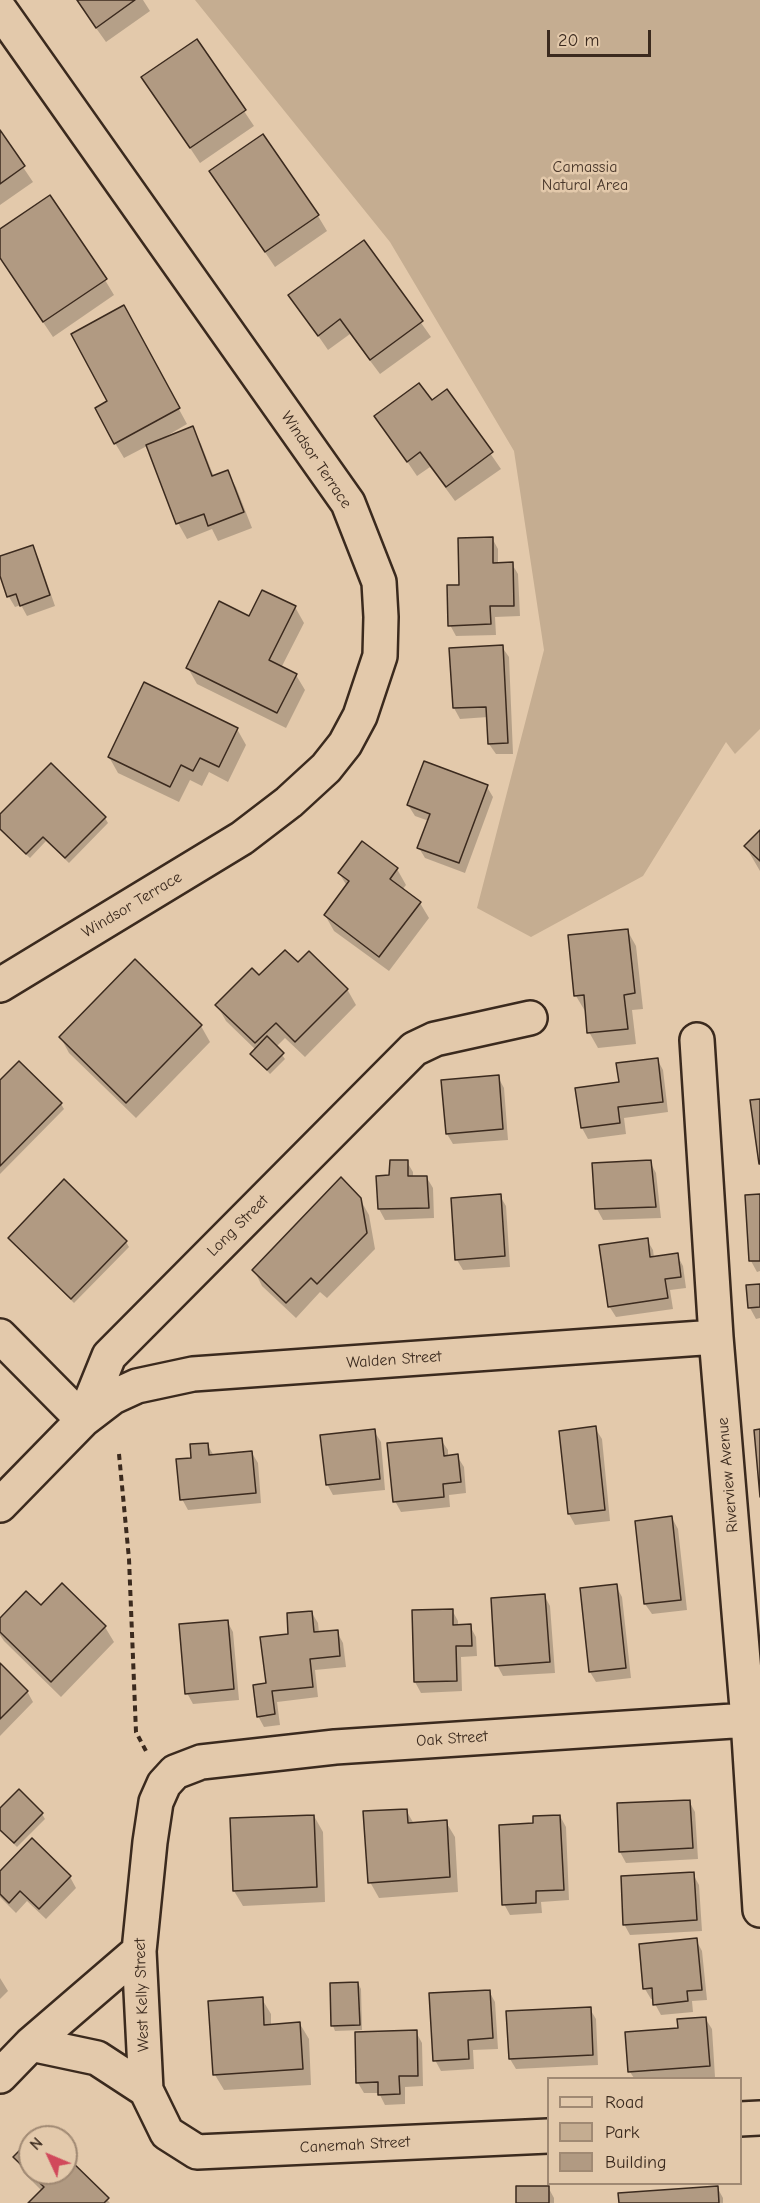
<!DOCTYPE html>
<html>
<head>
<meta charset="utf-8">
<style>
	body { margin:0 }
	#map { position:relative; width:760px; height:2203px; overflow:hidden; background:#e3c9ab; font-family:"Comic Neue",sans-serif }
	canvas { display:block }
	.legend { position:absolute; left:547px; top:2077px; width:195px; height:108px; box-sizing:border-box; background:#e3c9ab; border:2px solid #a08973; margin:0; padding:8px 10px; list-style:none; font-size:18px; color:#3b2a1e }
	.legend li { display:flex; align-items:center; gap:12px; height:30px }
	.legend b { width:30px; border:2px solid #a08973 }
	.north { position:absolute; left:18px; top:2125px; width:60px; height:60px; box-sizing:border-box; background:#e3c9ab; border:2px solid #a08973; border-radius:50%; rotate:314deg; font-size:16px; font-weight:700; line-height:24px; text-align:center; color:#3b2a1e }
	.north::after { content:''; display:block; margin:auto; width:21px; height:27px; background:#d1495b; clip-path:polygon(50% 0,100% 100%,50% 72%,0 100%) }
	.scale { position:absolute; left:547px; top:30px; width:104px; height:27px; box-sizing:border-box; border:3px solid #3b2a1e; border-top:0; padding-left:8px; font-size:18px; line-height:21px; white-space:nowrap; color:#3b2a1e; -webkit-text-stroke:4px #e3c9ab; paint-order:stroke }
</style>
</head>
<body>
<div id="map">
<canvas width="760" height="2203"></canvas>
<ul class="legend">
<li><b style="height:8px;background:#e3c9ab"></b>Road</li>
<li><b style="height:16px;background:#c5ad91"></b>Park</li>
<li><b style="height:16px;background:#b19a82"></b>Building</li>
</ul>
<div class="north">N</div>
<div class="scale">20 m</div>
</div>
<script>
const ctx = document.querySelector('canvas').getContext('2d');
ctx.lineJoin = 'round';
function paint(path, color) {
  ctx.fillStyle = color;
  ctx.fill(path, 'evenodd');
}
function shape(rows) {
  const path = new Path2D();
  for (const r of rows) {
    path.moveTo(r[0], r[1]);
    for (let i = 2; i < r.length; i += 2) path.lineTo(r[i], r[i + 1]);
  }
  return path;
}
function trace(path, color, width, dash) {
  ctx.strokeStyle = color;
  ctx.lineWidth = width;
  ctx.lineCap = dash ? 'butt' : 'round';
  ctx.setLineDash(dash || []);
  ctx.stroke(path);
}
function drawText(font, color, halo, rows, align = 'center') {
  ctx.font = font + ' "Comic Neue",sans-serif';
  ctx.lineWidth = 5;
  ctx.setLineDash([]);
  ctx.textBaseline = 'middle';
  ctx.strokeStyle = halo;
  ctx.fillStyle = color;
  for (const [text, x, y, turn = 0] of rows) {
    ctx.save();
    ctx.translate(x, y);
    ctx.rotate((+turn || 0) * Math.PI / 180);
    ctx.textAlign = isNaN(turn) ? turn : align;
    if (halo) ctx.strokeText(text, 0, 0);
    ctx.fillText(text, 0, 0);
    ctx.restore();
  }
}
const green = shape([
	[195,0,760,0,760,729,735,754,726,742,643,876,531,937,477,908,544,650,514,451,390,242]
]);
const shadow = shape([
	[76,0,143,0,150,11,106,42],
	[197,41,254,126,200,163,143,77],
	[0,133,33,182,0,205],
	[211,172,318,216,327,231,275,267],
	[0,230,105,280,114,295,53,337,0,258],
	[364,242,431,337,380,374,350,334,328,350,290,295],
	[132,323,187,424,165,437,166,438,192,428,201,444,214,477,227,472,236,487,252,528,218,541,212,529,187,539,178,523,147,446,124,458,115,443,109,401],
	[447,391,501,469,455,501,430,467,417,476,376,416,432,402],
	[492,538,498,549,498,564,512,564,518,574,520,616,495,617,496,635,456,636,450,625,461,586],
	[32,547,38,557,55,606,27,616,21,605,15,607,9,597,0,571,0,558],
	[295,607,304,623,281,668,296,675,305,690,286,728,197,684,188,668,250,618],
	[502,647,509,657,513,754,496,754,489,744,488,717,460,719,454,708],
	[237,729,246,745,228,782,209,772,202,786,190,780,179,802,118,773,109,757],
	[487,787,493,797,465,873,425,858,419,848,429,821,415,816,408,805],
	[0,817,105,818,108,823,69,863,46,841,30,858,0,830],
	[760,832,760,871,746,847],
	[362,843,397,869,406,885,402,890,420,903,429,918,389,971,334,931,325,915,347,886,339,873],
	[627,930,636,946,643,1009,632,1010,636,1044,598,1048,589,1032,587,1011,585,1011,576,996],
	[135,962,201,1026,210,1042,136,1118,69,1053,61,1038],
	[298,965,347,989,356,1005,305,1057,285,1038,276,1047,285,1059,270,1074,252,1054,256,1050,226,1021,217,1005,259,977],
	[657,1059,663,1070,668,1112,624,1118,626,1134,588,1139,582,1128,620,1083],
	[498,1077,504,1088,508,1140,453,1144,447,1134],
	[0,1083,61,1104,64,1109,0,1174],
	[407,1162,413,1172,413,1177,427,1178,433,1188,434,1218,385,1220,379,1209,391,1177],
	[650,1162,656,1173,661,1218,603,1220,597,1209,594,1165],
	[760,1195,760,1271,757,1272,751,1261],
	[500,1196,506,1206,510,1267,463,1270,457,1260],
	[360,1199,369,1215,375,1249,327,1298,320,1292,296,1318,262,1286,254,1270],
	[10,1238,126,1242,129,1247,74,1303],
	[647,1240,653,1250,654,1258,677,1255,683,1266,686,1288,670,1290,673,1309,616,1317,609,1306],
	[760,1285,760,1318,756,1319,750,1308,748,1287],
	[595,1428,602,1439,610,1521,575,1525,569,1514,560,1432],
	[374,1431,381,1442,385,1490,333,1495,327,1484],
	[441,1440,448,1450,448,1457,457,1456,464,1467,466,1493,449,1495,450,1507,401,1512,395,1501],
	[207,1444,214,1456,252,1453,258,1463,261,1503,188,1510,182,1499,193,1459],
	[672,1518,678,1529,687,1610,652,1614,645,1604],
	[616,1586,622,1597,631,1678,596,1682,590,1672],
	[544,1595,550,1606,555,1673,503,1676,497,1665],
	[41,1608,105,1627,114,1642,61,1697,4,1641,0,1635,0,1620],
	[452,1610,458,1621,458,1626,470,1626,476,1637,477,1656,461,1657,462,1691,421,1693,415,1682],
	[312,1613,318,1623,319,1633,337,1632,343,1643,346,1667,315,1670,318,1697,277,1702,280,1725,264,1727,258,1716,267,1685,290,1635],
	[227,1621,233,1632,239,1700,193,1704,187,1693],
	[0,1665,27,1691,33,1702,0,1736],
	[689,1801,695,1812,698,1859,626,1863,620,1852,618,1805],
	[0,1810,42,1814,45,1819,17,1847,0,1831],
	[406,1810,414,1824,446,1822,455,1837,458,1892,379,1898,370,1882],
	[314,1816,323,1832,325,1902,243,1906,234,1891],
	[560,1816,566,1827,569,1900,541,1902,542,1913,510,1915,504,1904,535,1825],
	[32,1840,70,1877,76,1888,46,1919,27,1901,16,1913,0,1897,0,1873],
	[693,1874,699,1885,702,1931,630,1935,624,1924],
	[696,1940,702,1951,707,2000,692,2001,693,2012,661,2015,655,2004,654,1999,651,1999,645,1989],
	[0,1978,8,1991,0,1999],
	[358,1983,361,1989,362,2030,335,2031,333,2026],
	[489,1991,495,2002,498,2049,473,2050,474,2069,441,2071,435,2060],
	[262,1999,271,2014,271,2026,300,2024,309,2039,311,2085,224,2090,215,2075,210,2002],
	[590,2009,596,2019,598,2065,516,2069,510,2059],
	[705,2018,712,2029,715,2077,634,2078,630,2072,627,2033,679,2029],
	[416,2032,422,2043,423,2086,405,2087,405,2104,385,2105,379,2093,364,2093,358,2083],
	[39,2132,44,2137,35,2137],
	[30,2142,30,2173,66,2173,66,2158,110,2203,30,2203,42,2191,24,2173,15,2157],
	[548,2187,554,2198,554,2203,517,2203],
	[717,2187,723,2198,723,2203,620,2203]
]);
const building = shape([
	[77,0,135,0,96,28,77,0],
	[197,39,246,110,190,148,141,77,197,39],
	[0,130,25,166,0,184,0,130],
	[263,134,319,215,265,252,209,171,263,134],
	[50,195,107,279,43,322,0,258,0,229,50,195],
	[364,240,423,321,370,360,340,319,318,336,288,295,364,240],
	[124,305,180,408,114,444,95,408,107,401,71,334,124,305],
	[419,383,432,400,447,389,493,452,446,487,420,452,407,462,374,416,419,383],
	[193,426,212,476,228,470,244,512,208,526,204,514,176,524,146,445,193,426],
	[493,537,493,563,513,562,514,606,490,606,491,624,448,626,447,585,459,585,458,538,493,537],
	[33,545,50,595,20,606,16,594,7,597,0,576,0,556,33,545],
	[262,590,296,606,269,660,297,674,277,713,186,668,219,601,249,616,262,590],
	[503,645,508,743,488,744,486,707,453,708,449,648,503,645],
	[144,682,238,728,219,767,200,758,193,771,181,765,170,787,108,757,144,682],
	[424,761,488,785,459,863,417,848,430,814,407,805,424,761],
	[51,763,106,817,65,858,43,837,26,854,0,829,0,814,51,763],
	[760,830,760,861,744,846,760,830],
	[362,841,398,868,390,879,421,902,379,957,324,915,349,881,338,873,362,841],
	[628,929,635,993,624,995,628,1029,587,1033,584,995,574,996,568,935,628,929],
	[285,950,298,962,309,951,348,989,295,1042,276,1023,255,1043,215,1005,252,968,259,975,285,950],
	[135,959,202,1025,126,1103,59,1037,135,959],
	[267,1036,284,1053,267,1070,250,1054,267,1036],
	[658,1058,663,1102,618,1107,620,1123,581,1128,575,1088,619,1082,616,1063,658,1058],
	[19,1061,62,1103,0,1166,0,1080,19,1061],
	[499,1075,503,1129,446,1134,441,1080,499,1075],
	[760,1099,760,1164,759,1164,750,1100,760,1099],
	[390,1160,408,1160,408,1176,427,1176,429,1208,378,1209,376,1176,389,1175,390,1160],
	[651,1160,656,1207,595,1209,592,1163,651,1160],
	[341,1177,361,1198,367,1233,317,1284,311,1278,286,1303,252,1270,341,1177],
	[64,1179,127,1241,71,1299,8,1238,64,1179],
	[501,1194,505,1256,455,1260,451,1198,501,1194],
	[760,1194,760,1261,749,1261,745,1195,760,1194],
	[648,1238,650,1257,678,1253,681,1277,665,1279,668,1298,608,1307,599,1245,648,1238],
	[760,1284,760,1307,748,1308,746,1285,760,1284],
	[596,1426,605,1510,568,1514,559,1431,596,1426],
	[375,1429,380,1479,326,1485,320,1435,375,1429],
	[760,1429,760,1497,754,1430,760,1429],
	[442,1438,444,1456,458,1454,461,1482,443,1484,444,1497,393,1502,387,1443,442,1438],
	[208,1443,209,1455,252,1451,256,1493,180,1500,176,1459,191,1458,190,1444,208,1443],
	[672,1516,681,1600,644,1604,635,1521,672,1516],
	[62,1583,106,1626,51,1682,0,1632,0,1618,26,1591,41,1605,62,1583],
	[617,1584,626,1668,589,1672,580,1588,617,1584],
	[545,1594,550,1662,495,1666,491,1598,545,1594],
	[453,1609,453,1625,471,1624,472,1646,456,1646,457,1681,414,1682,412,1610,453,1609],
	[312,1611,314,1632,338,1630,340,1656,310,1659,313,1687,272,1691,275,1714,257,1717,253,1685,266,1683,260,1637,288,1634,287,1613,312,1611],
	[228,1620,234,1689,185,1694,179,1624,228,1620],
	[0,1663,28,1691,0,1719,0,1663],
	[19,1789,43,1813,14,1843,0,1830,0,1808,19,1789],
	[690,1800,693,1848,619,1852,617,1803,690,1800],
	[407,1809,408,1823,447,1820,450,1877,368,1883,363,1811,407,1809],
	[314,1815,317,1887,233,1891,230,1818,314,1815],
	[560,1815,564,1890,536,1891,536,1903,502,1905,499,1825,533,1823,533,1816,560,1815],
	[32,1838,71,1876,39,1909,20,1891,9,1903,0,1894,0,1871,32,1838],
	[694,1872,697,1920,623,1925,621,1876,694,1872],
	[697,1938,702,1990,687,1991,688,2001,653,2005,652,1988,643,1989,639,1944,697,1938],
	[358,1982,360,2025,331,2026,330,1983,358,1982],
	[490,1990,493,2038,468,2040,469,2059,433,2061,429,1993,490,1990],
	[263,1997,264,2025,300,2022,303,2069,213,2075,208,2001,263,1997],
	[591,2007,593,2055,509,2059,506,2011,591,2007],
	[706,2017,710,2066,628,2072,625,2032,678,2028,677,2019,706,2017],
	[417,2030,418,2076,399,2076,400,2094,378,2095,378,2082,356,2083,355,2032,417,2030],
	[30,2140,30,2173,66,2173,66,2156,109,2198,104,2203,28,2203,44,2187,13,2157,30,2140],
	[516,2186,549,2186,549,2203,516,2203,516,2186],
	[718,2186,719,2203,619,2203,618,2193,718,2186]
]);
const path = shape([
	[119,1454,129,1559,136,1732,147,1753]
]);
const minor = shape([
	[0,10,348,503,379,582,381,617,380,656,360,716,345,744,326,768,289,802,242,838,0,985],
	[697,1040,716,1337,748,1720,760,1910],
	[0,1336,83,1420],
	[83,1420,113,1397,137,1386,193,1374,716,1337],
	[0,1505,83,1420,109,1356,414,1049,435,1039,530,1018],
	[31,2044,97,2058,146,2090],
	[0,2076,31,2044,139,1951],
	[740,2119,760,2118],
	[548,2136,197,2152,167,2133,146,2090,139,1951,150,1842,156,1802,164,1784,175,1772,201,1762,335,1747,748,1720]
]);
const parkNames = [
	["Camassia",585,167],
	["Natural Area",585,185]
];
const streetNames = [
	["Windsor Terrace",316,460,56],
	["Windsor Terrace",132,905,-31],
	["Long Street",238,1226,-45],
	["Walden Street",394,1360,-4],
	["Riverview Avenue",728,1475,-95],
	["Oak Street",452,1739,-4],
	["West Kelly Street",142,1995,-92],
	["Canemah Street",355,2145,-3]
];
paint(green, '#c5ad91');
paint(shadow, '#0003');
paint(building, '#b19a82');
trace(building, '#3b2a1e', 1.5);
trace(minor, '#3b2a1e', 38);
trace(path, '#3b2a1e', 4, [6, 4.5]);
trace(minor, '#e3c9ab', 33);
drawText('16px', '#49372a', '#e3c9ab', parkNames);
drawText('16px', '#3b2a1e', '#e3c9ab', streetNames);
</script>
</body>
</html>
